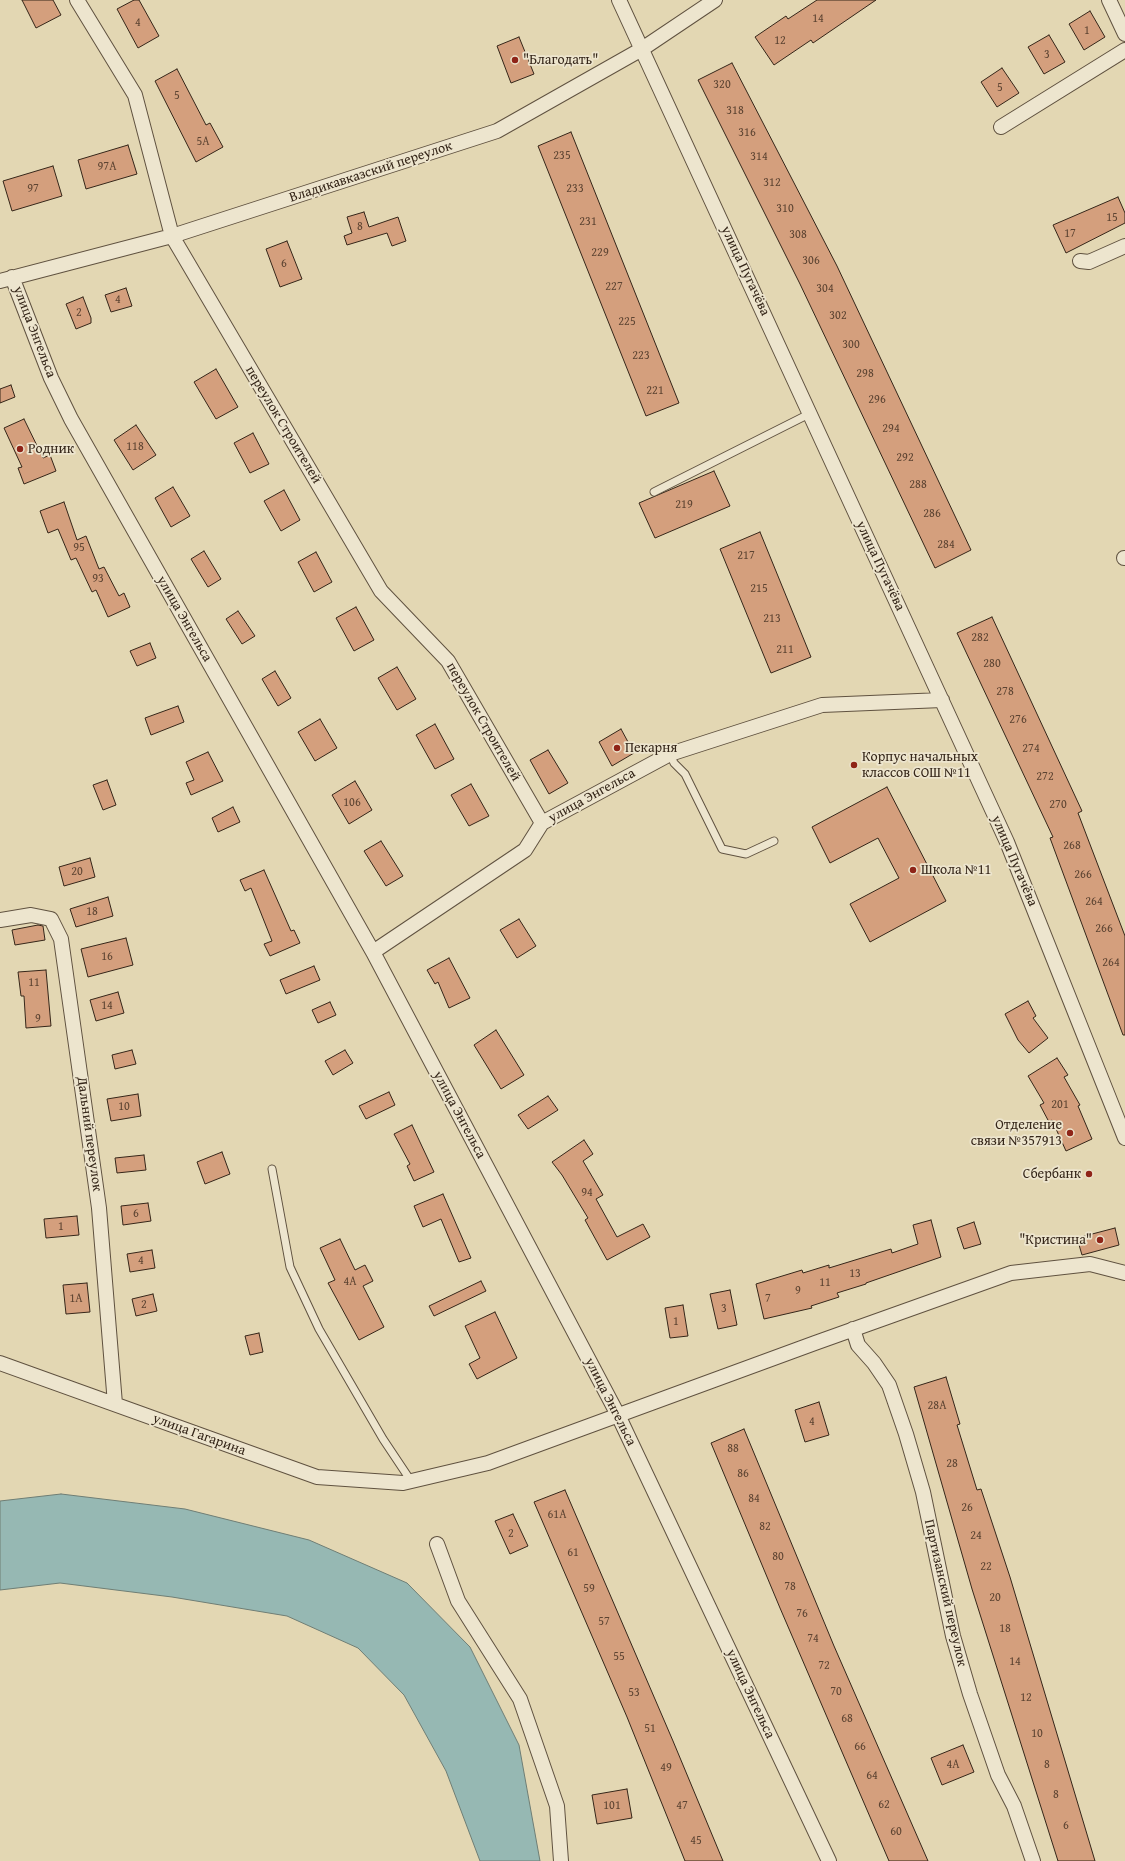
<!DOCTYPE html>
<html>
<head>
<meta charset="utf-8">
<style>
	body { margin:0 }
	canvas { display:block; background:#e3d7b3 }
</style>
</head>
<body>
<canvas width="1125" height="1861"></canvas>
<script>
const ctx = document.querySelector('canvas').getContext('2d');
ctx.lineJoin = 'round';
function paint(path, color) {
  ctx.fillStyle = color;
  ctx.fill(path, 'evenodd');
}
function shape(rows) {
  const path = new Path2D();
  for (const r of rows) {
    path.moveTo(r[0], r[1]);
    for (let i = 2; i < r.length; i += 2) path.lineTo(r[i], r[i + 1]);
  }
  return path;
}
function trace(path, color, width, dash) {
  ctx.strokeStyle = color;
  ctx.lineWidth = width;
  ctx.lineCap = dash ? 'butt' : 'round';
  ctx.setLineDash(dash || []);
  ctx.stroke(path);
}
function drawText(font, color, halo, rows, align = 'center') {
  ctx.font = font + ' "Gentium Book Plus",serif';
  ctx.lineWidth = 3.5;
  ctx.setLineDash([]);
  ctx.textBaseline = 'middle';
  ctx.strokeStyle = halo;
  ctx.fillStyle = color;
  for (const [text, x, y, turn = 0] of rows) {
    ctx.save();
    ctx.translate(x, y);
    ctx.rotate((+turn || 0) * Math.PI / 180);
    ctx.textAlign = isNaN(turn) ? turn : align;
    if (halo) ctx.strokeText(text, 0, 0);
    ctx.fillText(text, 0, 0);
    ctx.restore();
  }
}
const water = shape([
	[61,1494,185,1509,309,1540,407,1583,470,1647,519,1745,540,1861,480,1861,446,1771,404,1695,358,1648,287,1616,172,1597,60,1583,0,1590,0,1501,61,1494]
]);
const building = shape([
	[22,0,53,0,61,15,36,28,22,0],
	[134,0,139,0,159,36,138,48,117,9,134,0],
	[817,0,876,0,813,43,811,40,774,65,755,37,786,16,788,19,817,0],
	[1090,11,1105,37,1084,50,1069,24,1090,11],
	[1049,35,1065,62,1044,74,1028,47,1049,35],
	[519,37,534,74,511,83,497,46,519,37],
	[732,63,837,266,971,550,935,568,800,284,698,80,732,63],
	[1002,68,1019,93,997,107,981,82,1002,68],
	[177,69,206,125,210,123,223,147,196,162,155,81,177,69],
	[571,132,679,403,646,416,538,146,571,132],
	[128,145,137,174,86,189,78,160,128,145],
	[53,166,62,196,12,211,3,181,53,166],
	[1118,197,1125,213,1125,223,1066,253,1053,225,1118,197],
	[364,212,369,227,398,217,406,241,392,246,387,233,347,245,344,236,352,233,347,217,364,212],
	[287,241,302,279,280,287,266,249,287,241],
	[126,288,132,306,111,312,105,295,126,288],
	[83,297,91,318,91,323,76,329,66,304,83,297],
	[216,369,238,407,216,419,194,382,216,369],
	[11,385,15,397,0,403,0,389,11,385],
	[24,419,43,458,50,455,56,471,24,484,18,468,22,467,4,428,24,419],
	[136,425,156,455,133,470,114,440,136,425],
	[253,433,269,464,250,473,234,443,253,433],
	[714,471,730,506,655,538,639,503,714,471],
	[173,487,190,516,171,527,155,498,173,487],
	[284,490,300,520,281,531,264,501,284,490],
	[64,502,77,540,86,536,99,569,104,567,119,596,124,593,130,607,108,617,96,590,92,592,76,558,71,560,58,529,48,533,40,511,64,502],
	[760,532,811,657,771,673,720,549,760,532],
	[204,551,221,579,208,587,191,559,204,551],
	[316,552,332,582,314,592,298,562,316,552],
	[356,607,374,640,354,651,336,618,356,607],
	[238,611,255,636,242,644,226,619,238,611],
	[992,617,1082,811,1078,813,1125,936,1125,1035,1123,1035,1050,838,1053,837,957,633,992,617],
	[150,643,156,658,137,666,130,651,150,643],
	[397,667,416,699,397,710,378,678,397,667],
	[275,671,291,698,278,706,262,679,275,671],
	[178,706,184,722,151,735,145,718,178,706],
	[320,719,337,748,315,761,298,732,320,719],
	[435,724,454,759,435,769,416,735,435,724],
	[621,729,634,753,612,766,599,742,621,729],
	[548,750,568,783,549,794,530,760,548,750],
	[208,752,223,781,191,795,186,783,194,780,186,762,208,752],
	[107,780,116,805,103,810,93,785,107,780],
	[355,781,372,810,349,824,332,795,355,781],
	[471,784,489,816,469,826,451,795,471,784],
	[887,787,946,901,870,942,850,904,899,878,878,838,830,863,812,827,887,787],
	[233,807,240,822,218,832,212,818,233,807],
	[381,841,403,876,386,886,364,851,381,841],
	[90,858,95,877,64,886,59,867,90,858],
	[264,870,291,931,294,930,300,943,270,956,264,944,272,941,251,888,245,891,240,880,264,870],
	[108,897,113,916,76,927,70,909,108,897],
	[519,919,536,946,517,958,500,930,519,919],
	[38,925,43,926,45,940,15,945,12,930,38,925],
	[126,938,133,965,88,977,81,949,126,938],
	[449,958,470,998,449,1008,438,982,435,984,427,970,449,958],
	[314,966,320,980,286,994,280,980,314,966],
	[46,970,51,1026,26,1028,24,996,21,996,18,972,46,970],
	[118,992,124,1013,96,1021,90,1000,118,992],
	[1028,1001,1036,1016,1033,1018,1048,1038,1029,1053,1018,1040,1005,1014,1028,1001],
	[330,1002,336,1015,318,1023,312,1010,330,1002],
	[496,1030,524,1075,501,1089,474,1045,496,1030],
	[132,1050,136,1064,115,1069,112,1055,132,1050],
	[345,1050,353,1063,333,1075,325,1061,345,1050],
	[1057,1058,1068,1075,1064,1077,1080,1105,1078,1106,1092,1139,1066,1151,1052,1120,1049,1122,1040,1105,1044,1103,1028,1076,1057,1058],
	[389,1092,395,1105,366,1119,359,1106,389,1092],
	[138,1094,141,1116,111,1121,107,1099,138,1094],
	[548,1096,558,1110,528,1129,518,1115,548,1096],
	[412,1125,434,1172,414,1181,407,1166,410,1164,394,1134,412,1125],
	[584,1140,593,1154,583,1161,603,1195,596,1199,617,1237,643,1224,650,1237,607,1260,585,1220,588,1218,562,1175,552,1162,584,1140],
	[222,1152,230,1174,205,1184,197,1162,222,1152],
	[144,1155,146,1170,117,1173,115,1158,144,1155],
	[443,1194,471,1258,459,1262,441,1219,423,1227,414,1206,443,1194],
	[148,1203,151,1221,123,1225,121,1206,148,1203],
	[77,1216,79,1235,46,1238,44,1219,77,1216],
	[931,1220,941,1257,866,1283,866,1284,837,1293,839,1297,811,1306,812,1308,764,1319,756,1284,802,1270,803,1273,829,1265,829,1268,891,1249,892,1253,918,1244,913,1225,931,1220],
	[974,1222,981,1244,964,1249,957,1228,974,1222],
	[1115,1228,1119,1245,1082,1255,1077,1238,1115,1228],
	[340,1239,355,1270,365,1265,373,1281,363,1286,384,1327,359,1340,328,1283,335,1280,320,1248,340,1239],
	[152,1250,155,1268,130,1272,127,1254,152,1250],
	[481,1281,486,1291,434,1316,429,1306,481,1281],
	[87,1283,90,1312,66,1314,63,1285,87,1283],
	[730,1290,737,1325,718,1329,710,1294,730,1290],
	[153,1294,157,1311,136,1316,132,1299,153,1294],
	[683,1305,688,1336,670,1338,665,1308,683,1305],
	[495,1312,517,1358,477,1379,469,1364,480,1358,465,1326,495,1312],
	[259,1333,263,1352,250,1355,245,1336,259,1333],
	[946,1377,960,1424,957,1425,977,1490,981,1489,1010,1577,1095,1861,1058,1861,972,1589,914,1387,946,1377],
	[819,1402,829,1435,805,1442,795,1410,819,1402],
	[744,1429,834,1646,928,1861,889,1861,780,1608,711,1443,744,1429],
	[565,1490,673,1741,723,1861,685,1861,627,1717,534,1502,565,1490],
	[513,1514,528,1546,510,1554,495,1521,513,1514],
	[963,1745,974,1772,942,1785,931,1758,963,1745],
	[627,1789,632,1818,597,1824,592,1795,627,1789]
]);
const lane = shape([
	[654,492,811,413],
	[670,754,674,763,685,774,722,849,746,854,774,841],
	[272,1169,290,1267,319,1329,383,1439,411,1481]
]);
const street = shape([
	[77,0,135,95,172,236,381,591,448,661,542,823],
	[619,0,1007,842,1125,1138],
	[1109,0,1125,34],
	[1001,127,1125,50],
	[1080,261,1089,262,1125,246],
	[12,277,51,378,71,419,373,952,618,1415,829,1861],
	[0,281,172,236,497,131,642,49,715,0],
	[1124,558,1125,558],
	[0,920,31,915,51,919,61,939,99,1208,115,1404],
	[373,952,525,850,542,823,670,754,822,705,942,700],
	[853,1329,858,1345,874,1363,889,1385,906,1434,923,1492,953,1636,970,1694,998,1775,1014,1806,1033,1861],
	[0,1363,317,1477,403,1483,488,1463,815,1343,1011,1273,1090,1264,1125,1273],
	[437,1544,458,1601,520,1699,557,1806,561,1861]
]);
const markers = [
	[515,60,4,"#8f2418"],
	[20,449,4,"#8f2418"],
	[617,748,4,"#8f2418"],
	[854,765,4,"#8f2418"],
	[913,870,4,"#8f2418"],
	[1070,1133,4,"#8f2418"],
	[1089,1174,4,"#8f2418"],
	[1100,1240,4,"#8f2418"]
];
const numberNames = [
	["14",818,19],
	["4",138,23],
	["1",1087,31],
	["12",780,41],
	["3",1047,55],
	["320",722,85],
	["5",1000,88],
	["5",177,96],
	["318",735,111],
	["316",747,133],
	["5А",203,142],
	["235",562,156],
	["314",759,157],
	["97А",107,167],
	["312",772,183],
	["97",33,189],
	["233",575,189],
	["310",785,209],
	["15",1112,218],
	["231",588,222],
	["8",360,227],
	["17",1070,234],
	["308",798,235],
	["229",600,253],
	["306",811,261],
	["6",284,264],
	["227",614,287],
	["304",825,289],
	["4",118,300],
	["2",79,313],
	["302",838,316],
	["225",627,322],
	["300",851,345],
	["223",641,356],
	["298",865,374],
	["221",655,391],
	["296",877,400],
	["294",891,429],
	["118",135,447],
	["292",905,458],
	["288",918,485],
	["219",684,505],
	["286",932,514],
	["284",946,545],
	["95",79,548],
	["217",746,556],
	["93",98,579],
	["215",759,589],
	["213",772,619],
	["282",980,638],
	["211",785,650],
	["280",992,664],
	["278",1005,692],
	["276",1018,720],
	["274",1031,749],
	["272",1045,777],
	["106",352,803],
	["270",1058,805],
	["268",1072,846],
	["20",77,872],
	["266",1083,875],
	["264",1094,902],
	["18",92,912],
	["266",1104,929],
	["16",107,957],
	["264",1111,963],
	["11",34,983],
	["14",107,1006],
	["9",38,1019],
	["201",1060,1105],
	["10",124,1107],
	["94",587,1193],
	["6",136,1214],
	["1",61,1227],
	["4",141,1261],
	["13",855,1274],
	["4А",350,1282],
	["11",825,1283],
	["9",798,1291],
	["1А",76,1299],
	["7",768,1299],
	["2",144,1305],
	["3",724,1309],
	["1",676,1322],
	["28А",937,1406],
	["4",812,1422],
	["88",733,1449],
	["28",952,1464],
	["86",743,1474],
	["84",754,1499],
	["26",967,1508],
	["61А",557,1515],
	["82",765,1527],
	["2",511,1534],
	["24",976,1536],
	["61",573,1553],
	["80",778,1557],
	["22",986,1567],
	["78",790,1587],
	["59",589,1589],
	["20",995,1598],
	["76",802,1614],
	["57",604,1622],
	["18",1005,1629],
	["74",813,1639],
	["55",619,1657],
	["14",1015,1662],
	["72",824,1666],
	["70",836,1692],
	["53",634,1693],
	["12",1026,1698],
	["68",847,1719],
	["51",650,1729],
	["10",1037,1734],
	["66",860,1747],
	["4А",953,1765],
	["8",1047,1765],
	["49",666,1768],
	["64",872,1776],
	["8",1056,1795],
	["62",884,1805],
	["101",612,1806],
	["47",682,1806],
	["6",1066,1826],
	["60",896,1832],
	["45",696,1841]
];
const poiNames = [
	["\"Благодать\"",523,60],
	["Родник",28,449],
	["Пекарня",625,748],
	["Корпус начальных",862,757],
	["классов СОШ №11",862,773],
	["Школа №11",921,870],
	["Отделение",1062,1125,"right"],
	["связи №357913",1062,1141,"right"],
	["Сбербанк",1081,1174,"right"],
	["\"Кристина\"",1092,1240,"right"]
];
const streetNames = [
	["Владикавказский переулок",371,172,-18],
	["улица Пугачёва",745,271,65],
	["улица Энгельса",34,332,69],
	["переулок Строителей",283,425,59],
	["улица Пугачёва",880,566,65],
	["улица Энгельса",184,619,60],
	["переулок Строителей",483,722,60],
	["улица Энгельса",592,796,-29],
	["улица Пугачёва",1014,861,67],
	["улица Энгельса",459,1115,62],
	["Дальний переулок",89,1134,82],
	["улица Энгельса",610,1402,63],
	["улица Гагарина",199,1435,20],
	["Партизанский переулок",945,1593,77],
	["улица Энгельса",750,1694,65]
];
paint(water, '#96b8b3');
trace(water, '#6f7e75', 1);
paint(building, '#d49f7d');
trace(building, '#352619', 1);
trace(lane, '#605240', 9);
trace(street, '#605240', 16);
trace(lane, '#ede5ce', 7);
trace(street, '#ede5ce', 14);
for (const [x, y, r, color] of markers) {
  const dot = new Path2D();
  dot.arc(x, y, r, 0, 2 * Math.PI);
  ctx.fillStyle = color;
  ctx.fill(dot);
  trace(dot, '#ede5ce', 1.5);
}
drawText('12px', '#5d4432', null, numberNames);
drawText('14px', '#352619', '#ede5ce', poiNames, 'left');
drawText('14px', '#352619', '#ede5ce', streetNames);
</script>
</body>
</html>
